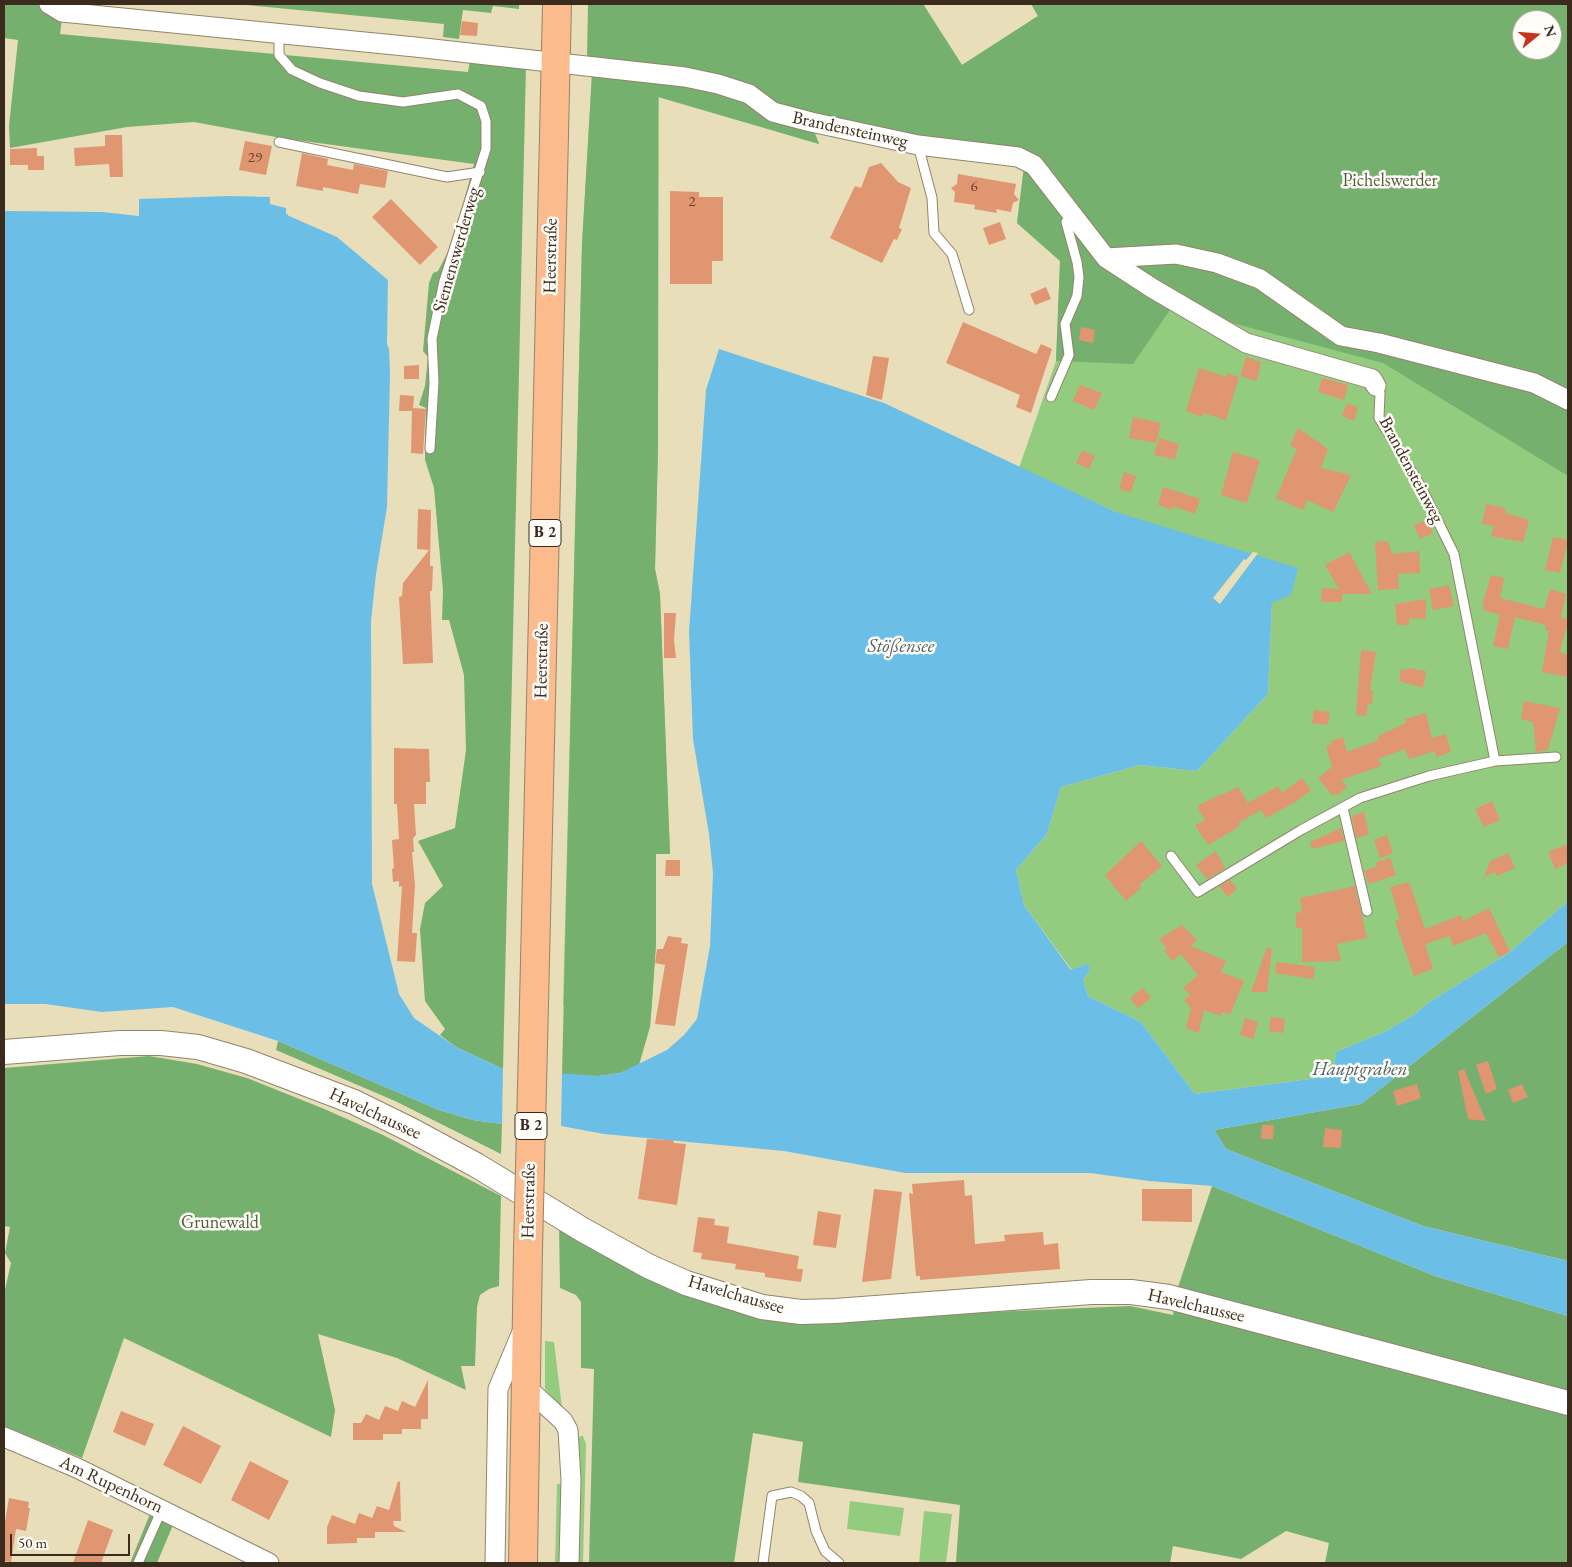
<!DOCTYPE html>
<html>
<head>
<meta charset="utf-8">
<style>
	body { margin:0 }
	#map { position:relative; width:1572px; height:1567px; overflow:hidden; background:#e9deba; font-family:"EB Garamond",serif }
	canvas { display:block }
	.frame { position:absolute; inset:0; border:5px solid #3b2a1e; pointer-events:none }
	.north { position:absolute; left:1512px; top:10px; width:50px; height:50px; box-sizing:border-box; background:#fdfcf7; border:1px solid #afa8a0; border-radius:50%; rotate:73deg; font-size:14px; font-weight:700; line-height:20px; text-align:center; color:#3b2a1e }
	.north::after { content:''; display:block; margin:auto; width:18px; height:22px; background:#c8321e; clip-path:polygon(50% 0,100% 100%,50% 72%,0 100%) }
	.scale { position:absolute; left:10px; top:1534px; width:120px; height:22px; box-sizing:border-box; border:2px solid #3b2a1e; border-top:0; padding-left:6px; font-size:15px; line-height:18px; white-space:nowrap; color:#3b2a1e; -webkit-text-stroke:4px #fdfcf7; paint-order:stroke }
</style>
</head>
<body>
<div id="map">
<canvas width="1572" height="1567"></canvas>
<div class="frame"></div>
<div class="north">N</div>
<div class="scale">50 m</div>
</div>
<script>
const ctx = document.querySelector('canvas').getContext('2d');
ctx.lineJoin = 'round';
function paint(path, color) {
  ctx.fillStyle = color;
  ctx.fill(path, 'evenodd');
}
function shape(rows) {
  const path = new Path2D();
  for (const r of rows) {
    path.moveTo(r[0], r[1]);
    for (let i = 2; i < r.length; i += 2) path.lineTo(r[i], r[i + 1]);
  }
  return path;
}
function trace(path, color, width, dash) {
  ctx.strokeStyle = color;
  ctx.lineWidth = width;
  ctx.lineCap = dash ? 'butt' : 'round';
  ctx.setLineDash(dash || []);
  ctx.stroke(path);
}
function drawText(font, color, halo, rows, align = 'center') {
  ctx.font = font + ' "EB Garamond",serif';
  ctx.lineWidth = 5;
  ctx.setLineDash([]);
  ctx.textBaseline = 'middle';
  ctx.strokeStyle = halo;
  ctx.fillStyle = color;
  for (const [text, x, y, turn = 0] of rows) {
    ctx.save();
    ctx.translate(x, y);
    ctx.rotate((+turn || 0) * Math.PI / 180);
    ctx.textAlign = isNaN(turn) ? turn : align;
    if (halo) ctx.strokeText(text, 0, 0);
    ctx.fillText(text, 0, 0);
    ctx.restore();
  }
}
const green = shape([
	[588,4,923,4,962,65,1038,16,1031,4,1568,4,1568,901,1509,953,1431,1001,1412,1016,1386,1031,1336,1052,1333,1076,1195,1094,1141,1022,1088,996,1083,980,1090,970,1086,964,1072,970,1024,905,1016,870,1047,834,1061,787,1140,765,1197,771,1268,694,1272,603,1116,512,1019,468,1056,361,1060,261,1017,223,1024,167,811,123,819,144,659,96,658,447,655,569,660,594,670,854,656,854,656,944,650,1027,563,1005,582,244,592,74],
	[1522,20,1552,20,1552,50,1522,50],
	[545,1341,554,1342,562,1408,545,1389],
	[580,1436,583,1436,586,1444,583,1563,577,1563,578,1442],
	[565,1483,563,1563,555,1563,557,1484],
	[850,1501,904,1508,900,1536,847,1529],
	[924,1511,952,1514,946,1563,919,1563]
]);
const forest = shape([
	[4,4,64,4,60,34,468,72,470,61,526,66,503,1069,456,1047,440,1035,445,1029,425,1001,420,929,425,903,443,886,418,841,455,828,466,750,464,675,449,620,442,620,443,591,434,488,425,460,426,408,419,405,425,386,428,357,423,351,429,283,433,273,438,271,452,244,474,164,281,138,194,122,127,127,10,148,9,126,18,40,4,38],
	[236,4,519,4,519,9,493,6,491,13,463,10,459,39,443,37,444,24],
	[588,4,923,4,962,65,1038,16,1031,4,1568,4,1568,476,1383,363,1172,307,1133,364,1056,361,1060,261,1017,223,1024,167,811,123,819,144,658,97,658,447,655,569,660,594,670,854,656,854,656,944,652,1003,650,1027,639,1065,620,1073,599,1076,562,1075,582,244,592,74,587,59],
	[1522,20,1552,20,1552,50,1522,50],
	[1568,942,1568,1261,1423,1226,1226,1149,1214,1130,1361,1104],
	[278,1041,439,1110,473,1120,502,1124,501,1154,395,1101,276,1050],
	[149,1056,197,1064,247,1078,322,1108,383,1135,501,1196,499,1286,489,1289,480,1295,477,1307,475,1366,461,1366,466,1390,397,1358,318,1334,335,1410,331,1437,124,1338,82,1458,4,1426,4,1294,11,1263,5,1253,10,1227,4,1226,4,1068],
	[1212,1186,1435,1276,1568,1316,1568,1563,1325,1563,1329,1543,1286,1531,1241,1559,1173,1546,1170,1563,956,1562,960,1505,798,1482,803,1442,753,1433,734,1563,589,1563,594,1369,581,1368,581,1302,576,1295,560,1288,559,1224,645,1273,851,1318,1130,1306,1173,1315,1178,1287],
	[150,1514,173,1525,157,1563,130,1563]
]);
const water = shape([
	[230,196,270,197,270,204,286,208,286,213,289,216,337,237,388,280,387,344,389,349,390,372,387,507,376,574,371,621,372,884,399,994,414,1018,456,1047,503,1069,599,1076,620,1073,667,1050,684,1035,697,1019,710,946,713,873,709,834,693,739,689,632,706,390,719,349,884,403,1116,512,1298,568,1291,595,1272,603,1268,694,1197,771,1140,765,1061,787,1047,834,1016,870,1024,905,1071,970,1086,964,1089,966,1090,970,1083,980,1088,996,1141,1022,1195,1094,1333,1076,1336,1052,1386,1031,1412,1016,1431,1001,1509,953,1568,901,1568,942,1361,1104,1214,1130,1226,1149,1423,1226,1568,1261,1568,1316,1435,1276,1212,1186,1149,1181,1090,1173,905,1173,784,1151,604,1134,561,1126,502,1124,473,1120,439,1110,278,1041,173,1007,102,1012,45,1004,4,1004,4,211,102,212,139,216,139,199]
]);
const pier = shape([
	[1253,552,1258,553,1220,604,1213,598,1244,559,1246,560],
	[503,1067,562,1072,561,1128,502,1127]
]);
const building = shape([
	[462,21,478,23,477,36,460,35],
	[105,135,122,135,123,177,110,177,109,164,75,166,74,148,105,146],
	[245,141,272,146,266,175,239,170],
	[37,148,37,156,44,156,44,170,28,170,28,165,10,165,10,149],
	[302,153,328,159,327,165,353,170,354,164,388,171,385,188,360,184,358,194,323,187,323,191,296,186],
	[881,163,898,182,911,188,899,228,902,229,897,240,894,239,882,263,830,238,855,186,861,188,869,167],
	[958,174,1016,184,1014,194,1019,200,1013,203,1011,212,996,209,997,213,974,209,975,205,954,202,955,192,951,188,957,184],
	[670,191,699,192,699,197,723,197,723,261,712,261,712,284,670,284],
	[391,199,438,247,420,265,372,217],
	[1000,222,1006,239,989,245,983,228],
	[1046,287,1051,299,1035,305,1030,294],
	[963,322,1036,354,1041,344,1052,349,1031,413,1016,407,1020,395,946,363],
	[1081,327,1095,330,1093,343,1079,340],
	[873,356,889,358,882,400,866,395],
	[1246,357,1261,362,1257,381,1240,376],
	[419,365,419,379,404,379,404,366],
	[1199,368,1226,377,1227,373,1239,377,1226,420,1203,413,1201,417,1186,411],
	[1322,378,1348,385,1344,400,1318,392],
	[1080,385,1102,393,1094,410,1073,401],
	[400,395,414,396,413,408,426,409,423,454,411,453,412,411,399,411],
	[1347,403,1358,408,1354,421,1342,416],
	[1133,417,1161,423,1156,443,1129,438],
	[1298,428,1328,449,1321,468,1351,475,1333,512,1307,500,1303,510,1276,498,1297,449,1290,446],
	[1159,438,1179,444,1175,459,1154,455],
	[1082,450,1095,456,1089,469,1076,463],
	[1233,452,1260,460,1247,503,1221,495],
	[1124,472,1136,476,1131,492,1119,489],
	[1163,487,1200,499,1195,514,1173,506,1172,510,1158,505],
	[1486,504,1506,508,1505,513,1529,520,1523,542,1491,536,1494,526,1482,524],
	[418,509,431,510,430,566,433,566,432,591,430,591,433,663,403,664,399,597,402,596,403,583,429,550,417,549],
	[1427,520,1433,533,1420,539,1414,525],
	[1553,537,1568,540,1560,573,1545,570],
	[1388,541,1392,554,1419,551,1420,573,1398,574,1399,589,1378,590,1375,542],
	[1349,552,1372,594,1342,594,1342,602,1321,602,1322,588,1339,589,1325,565],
	[1491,575,1504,578,1500,598,1544,609,1550,589,1566,594,1561,617,1568,620,1560,652,1568,655,1568,677,1542,672,1549,631,1545,630,1546,625,1515,617,1508,649,1493,646,1500,615,1483,610,1484,606,1482,605],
	[1449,585,1454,606,1433,610,1429,589],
	[1426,599,1426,619,1409,618,1409,625,1397,625,1395,604],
	[664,613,676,613,674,640,676,658,664,658],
	[1361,650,1376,652,1370,690,1373,691,1372,704,1368,704,1366,716,1356,715],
	[1409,668,1426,671,1423,688,1399,681,1401,669,1408,670],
	[1524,701,1560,708,1548,750,1536,752,1533,722,1521,719],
	[1314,710,1330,712,1328,725,1312,723],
	[1426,713,1432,738,1446,734,1451,752,1436,757,1435,751,1409,759,1405,749,1378,759,1381,766,1341,780,1347,787,1337,795,1332,795,1318,778,1332,767,1326,746,1332,744,1331,741,1343,737,1347,752,1379,740,1378,736,1406,723,1405,719],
	[394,748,429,749,430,782,426,782,426,804,414,804,416,835,413,838,414,852,412,852,415,885,412,933,417,933,415,962,397,961,402,886,399,887,399,881,393,882,392,869,394,868,392,840,399,839,397,804,394,804],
	[1302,778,1311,790,1297,801,1266,818,1261,810,1238,823,1240,826,1208,845,1195,825,1205,820,1197,806,1221,794,1222,795,1238,787,1248,803,1278,786,1282,793],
	[1492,801,1500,820,1484,827,1475,809],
	[1364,812,1369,834,1356,838,1352,816],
	[1341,828,1344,841,1312,849,1310,842],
	[1387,835,1393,853,1380,858,1374,840],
	[1141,841,1162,866,1139,885,1141,888,1126,901,1105,875],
	[1568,844,1568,863,1555,869,1548,852],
	[1216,851,1225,868,1207,879,1196,865],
	[1508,853,1515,868,1497,876,1495,872,1484,877,1490,861],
	[1390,858,1396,875,1369,884,1364,871,1377,866,1376,862],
	[666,860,680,860,680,876,665,876],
	[1230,880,1237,889,1228,897,1219,886],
	[1409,882,1425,929,1461,915,1463,921,1489,908,1510,952,1499,957,1486,933,1453,946,1450,936,1425,944,1433,969,1414,976,1395,921,1400,920,1390,887],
	[1355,886,1367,938,1337,944,1341,961,1302,962,1302,928,1296,928,1296,912,1302,913,1300,898],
	[1182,925,1197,940,1191,946,1226,961,1221,972,1244,981,1230,1015,1222,1012,1220,1016,1204,1010,1199,1033,1186,1028,1191,1008,1184,1000,1190,995,1183,988,1198,975,1181,954,1172,961,1164,951,1167,949,1159,939],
	[668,936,682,938,681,943,688,944,675,1026,655,1024,665,965,655,963,657,949,663,949],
	[1267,947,1272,948,1267,992,1251,992],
	[1277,962,1315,967,1313,979,1275,973],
	[1143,988,1151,998,1138,1008,1130,998],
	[1271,1017,1285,1019,1283,1033,1269,1031],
	[1245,1018,1258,1022,1253,1039,1240,1035],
	[1488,1061,1497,1089,1486,1094,1476,1065],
	[1464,1069,1486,1121,1468,1119,1458,1071],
	[1417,1084,1421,1098,1397,1106,1393,1091],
	[1522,1084,1528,1097,1513,1103,1508,1090],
	[1262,1125,1274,1125,1273,1139,1261,1139],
	[1325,1128,1342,1130,1341,1148,1323,1147],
	[647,1139,673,1140,674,1143,686,1144,677,1205,638,1199],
	[964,1180,965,1196,972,1195,975,1244,1005,1241,1004,1235,1043,1232,1044,1245,1058,1243,1060,1269,920,1280,920,1276,916,1276,909,1193,913,1194,912,1184],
	[874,1189,902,1192,891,1279,862,1282],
	[1142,1189,1192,1189,1192,1222,1142,1221],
	[818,1211,841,1215,836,1248,813,1245],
	[698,1217,715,1219,714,1225,729,1227,727,1243,799,1256,797,1269,803,1269,801,1282,765,1277,765,1273,735,1269,736,1264,701,1259,702,1253,693,1252],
	[428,1380,428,1419,421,1419,421,1429,402,1429,402,1434,383,1434,383,1440,353,1440,353,1423,361,1423,366,1414,379,1420,385,1406,398,1411,402,1401,415,1407],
	[121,1411,154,1424,145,1446,113,1432],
	[183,1426,221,1446,201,1484,163,1465],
	[250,1461,289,1481,269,1520,231,1500],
	[398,1481,400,1482,401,1521,393,1521,394,1526,406,1532,375,1532,375,1538,357,1538,357,1543,327,1544,327,1527,332,1515,355,1524,359,1513,372,1518,377,1506,389,1510],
	[9,1498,29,1502,28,1508,30,1508,26,1531,16,1529,11,1562,4,1561,4,1527],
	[88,1520,113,1530,101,1563,73,1563]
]);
const service = shape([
	[279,33,279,55,292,70,320,83,359,96,403,102,458,94,481,106,486,121,486,149,444,281,432,339,434,382,430,449],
	[279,142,447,177,480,172],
	[918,145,932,198,934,233,952,254,969,310],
	[1051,397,1069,355,1065,324,1077,296,1079,277,1077,262,1066,222,1072,214],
	[1495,761,1556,757],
	[1343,808,1367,911],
	[1171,856,1198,892,1301,830,1360,798,1429,776,1495,761,1454,554,1420,485,1379,418,1380,393,1376,386],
	[138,1563,162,1509],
	[763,1563,772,1496,791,1492,801,1496,809,1503,816,1531,825,1551,839,1563]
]);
const minor = shape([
	[49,4,62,12,415,47,685,77,718,84,749,94,773,112,811,122,918,145,1018,157,1034,165,1106,258,1152,288,1246,343,1372,379,1376,386],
	[1106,258,1176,254,1217,263,1260,279,1341,336,1379,343,1534,383,1568,400],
	[525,1386,563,1421,568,1430,571,1480,569,1563],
	[4,1437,77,1468,269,1563],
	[495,1563,498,1389,522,1332]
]);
const tertiary = shape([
	[4,1052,120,1043,161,1043,198,1047,246,1061,354,1102,411,1130,476,1165,583,1230,648,1266,686,1283,762,1307,801,1312,835,1311,1091,1292,1131,1292,1169,1297,1568,1403]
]);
const primary = shape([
	[534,1004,557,4],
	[523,1563,528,1249]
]);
const primaryBridge = shape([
	[528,1249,534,1004]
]);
const numberNames = [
	["29",255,158],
	["6",974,187],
	["2",692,202]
];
const shields = [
	[545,533,32],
	[531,1126,32]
];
const shieldNames = [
	["B 2",545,533],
	["B 2",531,1126]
];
const streetNames = [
	["Brandensteinweg",850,130,12],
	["Siemenswerderweg",457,250,-74],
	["Heerstraße",551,256,-89],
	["Brandensteinweg",1411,470,62],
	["Heerstraße",542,661,-89],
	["Havelchaussee",375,1114,25],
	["Heerstraße",529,1201,-89],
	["Havelchaussee",736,1295,16],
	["Havelchaussee",1196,1306,13],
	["Am Rupenhorn",111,1485,25]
];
const parkNames = [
	["Pichelswerder",1390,181],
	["Grunewald",220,1223]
];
const waterNames = [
	["Stößensee",901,647],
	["Hauptgraben",1360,1070]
];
paint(green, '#93cc7f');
paint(forest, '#76b06e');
paint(water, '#6bbfe7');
paint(pier, '#e9deba');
paint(building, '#e09670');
trace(service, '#92846c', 11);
trace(minor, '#92846c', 21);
trace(tertiary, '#92846c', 26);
trace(primary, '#92846c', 30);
trace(service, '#fff', 9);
trace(minor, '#fff', 19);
trace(tertiary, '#fff', 24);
trace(primary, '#fbbb8c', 28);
trace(primaryBridge, '#92846c', 30, []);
trace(primaryBridge, '#fbbb8c', 28);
drawText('15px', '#644532', null, numberNames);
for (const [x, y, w] of shields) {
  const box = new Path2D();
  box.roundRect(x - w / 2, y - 13.5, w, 27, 4);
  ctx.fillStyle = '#fdfcf7';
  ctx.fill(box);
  trace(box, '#3b2a1e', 1);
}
drawText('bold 16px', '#3b2a1e', null, shieldNames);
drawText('18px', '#3b2a1e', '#fdfcf7', streetNames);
drawText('18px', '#555b3b', '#fdfcf7', parkNames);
drawText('italic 19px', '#4c5e64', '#fdfcf7', waterNames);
</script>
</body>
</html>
